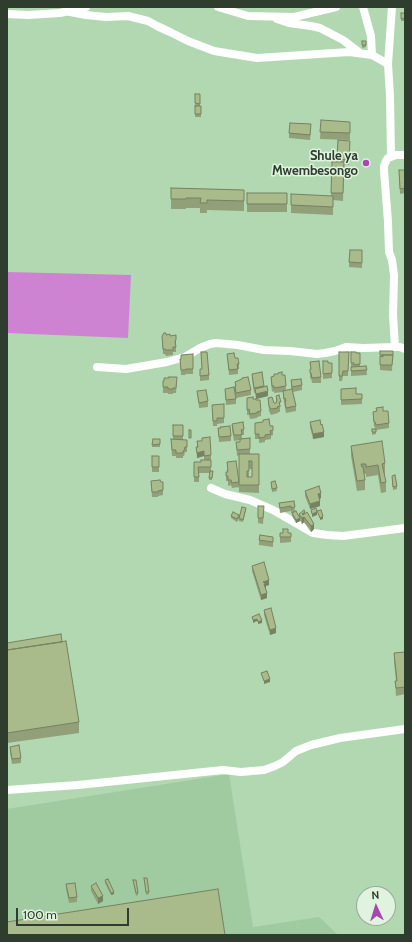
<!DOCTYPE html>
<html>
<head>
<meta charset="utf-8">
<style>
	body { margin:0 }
	#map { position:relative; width:412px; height:942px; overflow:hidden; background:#b1d8b1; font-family:Cabin,sans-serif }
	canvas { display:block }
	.frame { position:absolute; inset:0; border:8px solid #2e3d2e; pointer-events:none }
	.north { position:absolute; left:356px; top:886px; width:40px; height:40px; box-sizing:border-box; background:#dff3de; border:1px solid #98aa98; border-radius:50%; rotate:356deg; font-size:11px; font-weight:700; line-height:16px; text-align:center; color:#2e3d2e }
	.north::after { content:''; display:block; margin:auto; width:14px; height:18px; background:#a747af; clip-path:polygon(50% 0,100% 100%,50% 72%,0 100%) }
	.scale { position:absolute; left:16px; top:908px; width:113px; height:18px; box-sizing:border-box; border:2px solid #2e3d2e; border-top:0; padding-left:5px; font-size:12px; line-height:14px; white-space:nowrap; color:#2e3d2e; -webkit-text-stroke:3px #dff3de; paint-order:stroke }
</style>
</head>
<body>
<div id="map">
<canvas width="412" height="942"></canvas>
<div class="frame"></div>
<div class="north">N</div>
<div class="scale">100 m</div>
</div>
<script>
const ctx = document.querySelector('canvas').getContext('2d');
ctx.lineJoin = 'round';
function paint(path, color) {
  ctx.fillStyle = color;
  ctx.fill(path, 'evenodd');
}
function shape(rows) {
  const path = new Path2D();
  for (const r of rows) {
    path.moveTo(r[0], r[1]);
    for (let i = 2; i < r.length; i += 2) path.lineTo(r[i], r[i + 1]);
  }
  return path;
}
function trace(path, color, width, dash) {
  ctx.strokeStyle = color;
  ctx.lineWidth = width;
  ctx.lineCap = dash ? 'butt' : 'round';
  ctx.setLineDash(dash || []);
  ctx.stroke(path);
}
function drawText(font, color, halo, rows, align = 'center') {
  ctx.font = font + ' Cabin,sans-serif';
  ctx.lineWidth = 3;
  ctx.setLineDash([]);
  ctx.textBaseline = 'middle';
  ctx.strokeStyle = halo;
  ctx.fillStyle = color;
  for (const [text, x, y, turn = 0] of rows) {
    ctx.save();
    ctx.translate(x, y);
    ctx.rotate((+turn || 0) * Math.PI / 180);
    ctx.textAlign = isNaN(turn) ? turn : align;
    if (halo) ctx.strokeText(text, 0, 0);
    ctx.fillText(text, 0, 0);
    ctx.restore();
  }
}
const built = shape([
	[229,774,253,927,319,917,338,935,7,935,7,809]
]);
const water = shape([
	[7,272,131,275,128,338,7,333]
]);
const street = shape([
	[218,7,248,16,294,17,336,7],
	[363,7,371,36,372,55,388,64],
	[65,11,86,15,106,17,128,16,148,21,157,26,170,32,188,41,214,51,257,58,349,52,372,55],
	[7,14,28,15,60,13,86,7],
	[277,19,289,23,311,26,320,28,343,40,360,53],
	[405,155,396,155,388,158,386,161,384,166,384,171,388,222,389,252,392,260,394,275,393,315,395,347,400,347,405,349],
	[391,156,390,96,388,64,392,7],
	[97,367,126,369,167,362,185,357,200,348,210,344,216,343,238,345,264,350,290,351,317,354,325,353,335,351,346,347,363,348,395,347],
	[211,488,225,494,250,500,273,510,313,533,327,535,343,536,405,528],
	[7,790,78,785,223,770,241,772,264,770,275,766,283,762,296,751,311,745,340,738,405,729]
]);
const wall = shape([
	[401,13,405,13,405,21,401,21],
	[362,41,366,41,366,47,362,48],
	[195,94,200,94,200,106,201,106,201,117,195,117],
	[321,120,350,122,350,140,320,139],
	[311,130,310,140,289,138,289,133],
	[338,140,350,141,349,165,344,165,343,201,333,200,333,215,291,213,291,205,331,196,332,162,337,162],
	[399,170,405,170,405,193,400,194],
	[171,188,244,190,244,211,207,210,207,213,200,213,200,208,186,208,186,209,171,209],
	[247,193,287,193,287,212,247,212],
	[362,250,362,268,349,267,349,262],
	[166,335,170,336,176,340,176,352,173,352,173,355,166,356,165,354,163,354,162,336],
	[380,351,393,351,392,371,380,370],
	[201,352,209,375,209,380,200,381,200,369,202,369],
	[339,352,349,352,348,376,343,376,342,381,339,381],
	[351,352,356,353,360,353,360,366,366,366,367,375,351,376],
	[193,354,193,374,186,374,185,375,181,375,180,359,181,359,186,355],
	[227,354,235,358,239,364,239,369,238,369,238,374,229,375],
	[323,361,328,363,332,363,332,378,323,379],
	[310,362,321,377,321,383,312,383,311,378,310,379,310,369,311,369],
	[262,372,264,387,268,396,256,399,261,411,261,416,257,417,257,418,250,419,249,415,247,415,247,398,253,399,256,399,255,393,254,393,252,379,252,374],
	[285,375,286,391,291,390,291,380,302,385,302,390,293,392,296,406,296,411,286,413,283,397,283,392,274,393,274,391,272,392,271,382,271,377],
	[242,378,251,390,251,395,236,398,235,391,235,382,242,380],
	[163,381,177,382,176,393,173,393,173,394,168,394,168,393,163,393],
	[225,389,236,399,236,404,226,405,225,394],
	[341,389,356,394,362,394,362,404,341,405],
	[197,391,208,401,208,407,199,408],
	[276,396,281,407,280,407,280,412,278,412,278,413,271,415,269,411,268,398,274,403,276,403],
	[224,404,224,423,217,424,217,426,213,426,212,405],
	[383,411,389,423,389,428,376,430,376,434,372,435,372,429,375,429,375,427,374,427,373,412],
	[310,422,324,437,313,439,310,427],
	[255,423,270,426,273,430,273,435,271,436,271,439,265,440,265,442,259,443,259,439,255,439],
	[232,424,244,429,244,435,242,435,242,438,241,439,250,438,250,454,259,454,259,493,239,492,239,455,237,456,236,442,240,442,240,440,234,441,232,430],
	[249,469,252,469,252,477,249,477],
	[173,425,183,425,183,440,187,440,187,452,185,452,184,456,183,456,183,458,176,458,176,456,172,456,171,439,173,439],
	[218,428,231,436,231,441,219,442],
	[153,439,160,439,160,447,152,447],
	[197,441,211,455,211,471,213,471,212,480,209,480,210,473,199,473,199,482,194,482,194,462,201,462,204,460,204,456,197,458,196,447,197,447],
	[351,446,385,463,385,474,384,474,386,482,386,492,381,493,378,475,366,477,366,474,364,474,365,480,365,490,357,491,351,456],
	[152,456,159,456,159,472,152,472],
	[227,462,239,482,239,487,232,488,231,485,228,486,228,481,226,481,226,472,228,472],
	[392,476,397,486,397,489,393,490],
	[151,481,163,482,163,495,158,496,158,497,152,497],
	[271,482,276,484,277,491,272,492],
	[305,491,321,498,320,499,320,506,310,509,305,496],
	[294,501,295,512,299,517,299,514,305,513,314,529,311,532,304,522,302,524,300,520,300,521,296,523,292,516,293,513,291,513,291,511,280,513,279,503],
	[246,510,243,522,239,521,239,519,237,522,231,518,231,516,239,515],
	[264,511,263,524,258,523,258,518],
	[280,533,291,533,291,542,280,543],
	[259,540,273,542,273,547,259,545],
	[252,566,269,585,266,586,266,588,265,588,267,598,261,600,252,571],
	[264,610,276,633,270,635,264,615],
	[62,642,79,722,79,733,7,743,7,643],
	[405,652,405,694,396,696,395,681,396,681,394,661,394,653],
	[10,747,21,758,21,763,12,764,10,752],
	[144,878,149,892,149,894,146,895],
	[105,880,114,894,111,895,105,883],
	[133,880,138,893,138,895,136,896],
	[66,884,77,897,77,902,69,903,66,889],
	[91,886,103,901,98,904,91,891]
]);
const shadedWall = shape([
	[268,391,268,396,256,399,256,394],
	[324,432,324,437,313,439,313,434],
	[204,451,204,456,197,458,197,453],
	[321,493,321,498,318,499,318,494],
	[320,501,320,506,310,509,310,504],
	[305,512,304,522,302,524,302,514],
	[317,512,317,515,312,517,312,514],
	[323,516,323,519,320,520,320,518],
	[300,518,300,521,296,523,296,520],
	[314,524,314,529,311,532,311,526],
	[269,580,269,585,266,586,266,588,264,589,263,582],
	[267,593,267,598,261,600,261,595],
	[257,619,257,621,253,623,253,620],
	[262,620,262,623,258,624,258,622],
	[276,628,276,633,270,635,270,630],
	[270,679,270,682,264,684,264,681],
	[114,892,114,894,111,895,111,893],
	[103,896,103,901,98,904,98,898]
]);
const building = shape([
	[401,13,405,13,405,18,401,19,401,13],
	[362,41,366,41,366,45,362,45,362,41],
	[195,94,200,94,200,104,195,103,195,94],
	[195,106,201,106,201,114,195,114,195,106],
	[321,120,350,122,350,133,320,132,321,120],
	[290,123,311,124,310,135,289,133,290,123],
	[338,140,350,141,349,160,337,159,338,140],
	[332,162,344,162,343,193,331,193,332,162],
	[399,170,405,170,405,188,400,189,399,170],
	[171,188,244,190,244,201,207,200,207,203,200,203,201,198,186,198,186,199,171,199,171,188],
	[247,193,287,193,287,204,247,204,247,193],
	[291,194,333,196,333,207,291,205,291,194],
	[350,250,362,250,362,263,349,262,350,250],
	[164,333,166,333,166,335,170,334,170,336,176,335,176,340,175,341,176,347,173,347,173,350,166,350,165,349,163,349,162,336,164,333],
	[380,351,393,351,393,355,380,355,380,351],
	[201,352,207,352,209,375,200,376,200,369,202,369,201,352],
	[339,352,349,352,348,371,343,371,342,376,339,376,339,352],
	[351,352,356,352,356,353,360,353,360,364,354,365,354,363,351,363,351,352],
	[234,353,235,358,238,358,239,364,237,364,238,369,229,370,227,354,234,353],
	[193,354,193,369,186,369,185,370,181,370,180,359,181,359,181,355,193,354],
	[383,355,393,355,392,365,380,365,380,356,383,357,383,355],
	[319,361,321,377,312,378,311,373,310,373,310,369,311,369,310,362,319,361],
	[323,361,328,361,328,363,332,363,332,373,323,374,323,361],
	[366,366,367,370,351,371,351,367,366,366],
	[262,372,264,386,254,388,252,374,262,372],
	[282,372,282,375,285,375,286,386,274,388,274,386,272,386,271,377,274,376,274,374,278,374,278,373,282,372],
	[169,377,177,377,176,388,173,388,173,389,168,389,168,387,163,387,163,381,164,381,164,378,169,378,169,377],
	[248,377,251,390,236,393,235,386,236,386,235,382,242,379,242,378,248,377],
	[301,379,302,385,292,387,291,380,301,379],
	[267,386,268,391,256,394,255,389,267,386],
	[234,387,236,399,226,400,225,389,234,387],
	[356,388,356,394,362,394,362,399,341,400,341,389,356,388],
	[292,389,296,406,286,408,285,401,286,401,285,398,284,399,283,391,292,389],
	[206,390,208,401,199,403,197,391,206,390],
	[279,395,281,402,279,402,280,406,277,407,278,408,271,409,269,406,268,398,272,397,274,403,276,403,277,400,276,396,279,395],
	[253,397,253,399,256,399,256,400,260,400,261,411,257,412,257,413,250,414,249,409,247,410,247,398,253,397],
	[224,404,224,418,217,418,217,421,213,421,212,405,224,404],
	[383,407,383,411,388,411,389,423,376,425,375,422,374,422,373,412,377,411,376,408,383,407],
	[269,419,270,426,273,426,273,430,270,431,271,434,265,435,265,437,259,438,259,434,255,434,255,423,263,422,263,420,269,419],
	[320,420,321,425,322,424,324,432,313,434,310,422,320,420],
	[243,422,244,429,241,430,242,433,241,434,241,435,234,435,232,424,243,422],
	[173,425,183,425,183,436,173,436,173,425],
	[230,426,231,436,219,437,218,428,221,428,220,427,230,426],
	[372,429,376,429,376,432,372,432,372,429],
	[189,430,191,430,191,438,189,438,189,430],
	[210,437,211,455,204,456,204,451,197,453,196,447,198,447,197,441,202,441,202,438,210,437],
	[250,438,250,449,237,450,236,442,240,442,240,439,250,438],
	[153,439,160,439,160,444,152,445,153,439],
	[171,439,187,440,187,447,185,447,184,451,183,451,183,453,176,453,176,450,172,450,171,439],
	[382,441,385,463,382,464,386,482,381,483,378,465,366,467,366,464,361,464,362,467,363,467,365,480,357,481,351,446,382,441],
	[239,454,259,454,259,485,239,485,239,454],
	[249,461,252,461,252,477,247,477,247,471,249,471,249,461],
	[152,456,159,456,159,467,152,467,152,456],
	[201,460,211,460,211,467,198,467,199,477,194,477,194,462,201,462,201,460],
	[236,461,239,482,232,483,231,480,228,480,228,476,226,476,226,472,228,472,227,470,228,470,227,462,236,461],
	[210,471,213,471,212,478,209,478,210,471],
	[395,475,397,486,393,487,392,476,395,475],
	[160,480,161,482,163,482,163,490,158,491,158,492,152,492,151,481,160,480],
	[275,481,276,484,277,488,272,489,271,482,275,481],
	[319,486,321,493,318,494,320,501,310,504,305,491,319,486],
	[294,501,295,507,291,508,291,506,280,508,279,503,294,501],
	[258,506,264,506,263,518,258,518,258,506],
	[242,507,246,508,243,520,239,518,242,507],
	[316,508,317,512,312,514,311,510,316,508],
	[304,510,305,512,302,514,303,515,307,512,314,524,311,526,304,517,302,518,299,514,304,510],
	[321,510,323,516,320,518,317,511,321,510],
	[296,511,300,518,296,520,292,513,296,511],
	[233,512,239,515,237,519,231,516,233,512],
	[283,529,288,529,288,533,291,533,291,537,280,537,280,533,283,533,283,529],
	[260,535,273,537,273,542,259,540,260,535],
	[264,562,269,580,263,582,266,583,264,584,267,593,261,595,252,566,264,562],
	[271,608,276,628,270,630,264,610,271,608],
	[259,614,262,620,258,622,257,619,253,620,252,617,259,614],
	[61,634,62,642,7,650,7,643,61,634],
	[66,641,79,722,7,733,7,650,66,641],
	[405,652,405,687,396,688,395,681,397,681,394,653,405,652],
	[267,671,270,679,264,681,261,673,267,671],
	[19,745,21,758,12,759,10,747,19,745],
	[144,878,147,878,149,892,146,892,144,878],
	[108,879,114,892,111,893,105,880,108,879],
	[133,880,136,880,138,893,136,893,133,880],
	[75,883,77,897,69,898,66,884,75,883],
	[96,883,103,896,98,898,91,886,96,883],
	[218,889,225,935,7,935,7,922,218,889]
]);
const markers = [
	[366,163,4,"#a747af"]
];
const poiNames = [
	["Shule ya",358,156],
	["Mwembesongo",358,171]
];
paint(built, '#a0cba0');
paint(water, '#cd83d2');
trace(street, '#fff', 8);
paint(wall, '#91a078');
paint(shadedWall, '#768261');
paint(building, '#a9ba8b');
trace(building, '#768261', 1);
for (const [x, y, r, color] of markers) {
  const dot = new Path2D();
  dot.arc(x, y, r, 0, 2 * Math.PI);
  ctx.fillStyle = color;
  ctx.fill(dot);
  trace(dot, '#dff3de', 1.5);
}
drawText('bold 13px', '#2e3d2e', '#dff3de', poiNames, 'right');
</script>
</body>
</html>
